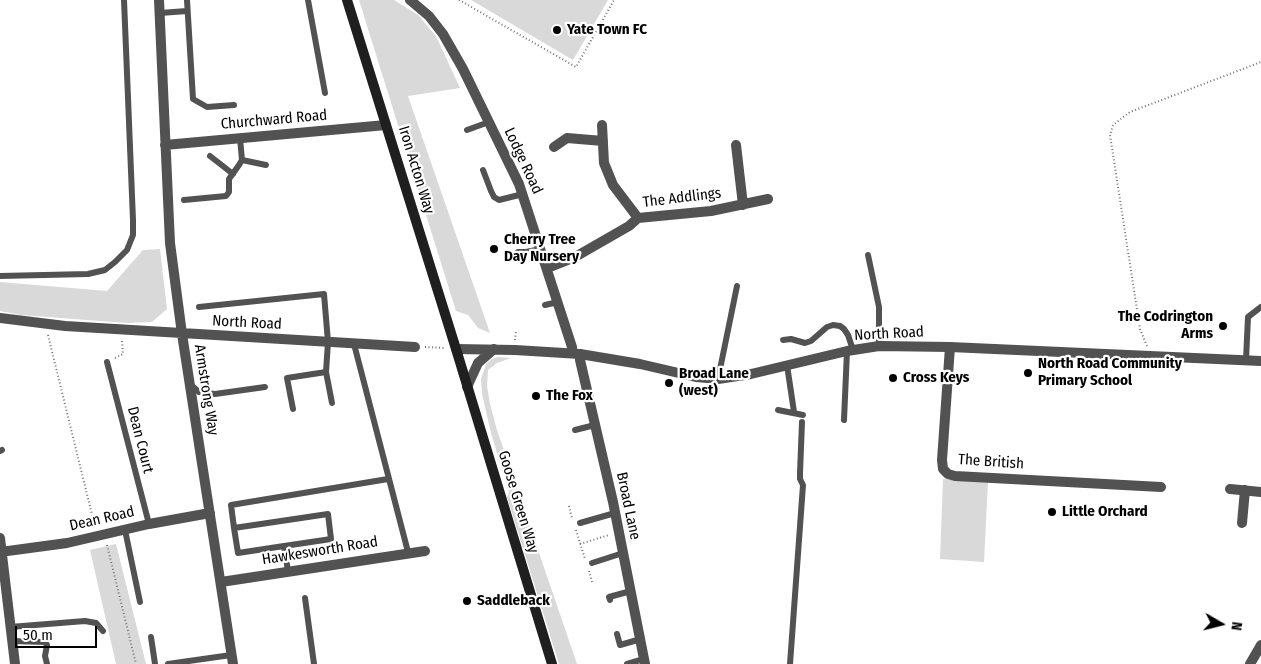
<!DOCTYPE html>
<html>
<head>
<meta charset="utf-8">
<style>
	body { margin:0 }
	#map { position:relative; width:1261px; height:664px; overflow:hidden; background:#fff; font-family:"Fira Sans Condensed",sans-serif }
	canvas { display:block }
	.north { position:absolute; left:1196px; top:599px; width:50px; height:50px; -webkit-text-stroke:4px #fff; paint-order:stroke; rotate:98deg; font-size:14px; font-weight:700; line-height:20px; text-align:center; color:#000 }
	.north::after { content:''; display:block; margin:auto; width:18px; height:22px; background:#000; clip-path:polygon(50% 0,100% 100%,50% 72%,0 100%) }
	.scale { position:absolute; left:15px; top:626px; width:82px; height:22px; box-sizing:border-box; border:2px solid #000; border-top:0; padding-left:6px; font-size:15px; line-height:18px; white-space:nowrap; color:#000; -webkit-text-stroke:4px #fff; paint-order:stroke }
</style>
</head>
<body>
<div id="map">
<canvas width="1261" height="664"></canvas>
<div class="north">N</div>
<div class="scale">50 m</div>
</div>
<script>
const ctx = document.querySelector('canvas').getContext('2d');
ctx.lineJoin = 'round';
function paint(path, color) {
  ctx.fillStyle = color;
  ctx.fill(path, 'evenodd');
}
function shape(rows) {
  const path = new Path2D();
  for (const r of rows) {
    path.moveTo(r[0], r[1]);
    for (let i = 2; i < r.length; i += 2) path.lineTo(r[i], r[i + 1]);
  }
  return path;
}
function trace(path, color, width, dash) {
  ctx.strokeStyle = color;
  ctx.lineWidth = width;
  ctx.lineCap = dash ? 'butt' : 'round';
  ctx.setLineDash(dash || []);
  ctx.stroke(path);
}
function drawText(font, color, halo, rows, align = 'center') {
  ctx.font = font + ' "Fira Sans Condensed",sans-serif';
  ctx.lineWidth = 4.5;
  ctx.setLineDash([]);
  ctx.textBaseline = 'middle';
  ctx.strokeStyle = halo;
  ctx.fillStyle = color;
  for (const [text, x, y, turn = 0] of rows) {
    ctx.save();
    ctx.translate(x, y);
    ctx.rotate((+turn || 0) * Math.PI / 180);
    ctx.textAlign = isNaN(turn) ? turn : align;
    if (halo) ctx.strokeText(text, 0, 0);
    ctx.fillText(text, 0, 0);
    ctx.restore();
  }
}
const green = shape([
	[359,0,394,0,418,15,436,36,460,88,408,96,490,333,478,328,468,315,456,311],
	[471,0,608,0,573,60],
	[160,249,167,309,152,322,127,323,21,315,0,311,0,282,107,291,143,250],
	[498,357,511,358,497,363,488,370,487,386,490,404,497,430,577,664,559,664,507,497,509,492,491,433,482,394,481,379,486,364,492,359],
	[943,479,988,482,984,562,940,559],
	[116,544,146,664,116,664,90,550]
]);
const path = shape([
	[459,0,576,67,614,0],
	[48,335,95,527],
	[515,340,516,331],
	[1147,346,1140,329,1110,135,1113,125,1130,112,1261,62],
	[425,347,446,348],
	[115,358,123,354,122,340],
	[569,506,572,518],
	[576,530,585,559],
	[580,544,609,535],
	[107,545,136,664],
	[589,571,592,582]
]);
const service = shape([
	[187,0,193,99,207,107,234,105],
	[308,0,325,93],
	[160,13,187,11],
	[467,130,489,122],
	[210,156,233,174],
	[242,160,266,165],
	[483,170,491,191,494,197,499,200,523,194],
	[184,200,226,196,229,192,229,179,239,165,242,160,240,138],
	[518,252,526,252,541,249],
	[868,255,879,307,879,346],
	[0,276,88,274,105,270,115,262,127,250,133,235,133,220,124,0],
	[545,305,558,302],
	[199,307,324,294,328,342,326,372,332,403],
	[783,340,791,339,805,343,811,341,827,327,833,325,840,326,844,329,848,335,853,350],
	[354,344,408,552],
	[1246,360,1248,317,1261,307],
	[107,362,149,524],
	[787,365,794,412],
	[718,379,737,286],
	[190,384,199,392,215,394,265,387],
	[293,409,287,378,326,372],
	[778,410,803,415],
	[844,420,847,351],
	[575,430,595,425],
	[0,451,2,450],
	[580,523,615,513],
	[234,528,231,505,388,479],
	[125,530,140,602],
	[284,546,238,553,234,528,328,514,331,539,284,546,288,571],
	[592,563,623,553],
	[305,598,314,664],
	[610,600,609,597,631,591],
	[10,627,85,621,96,623,103,631],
	[617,634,620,645,641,639],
	[151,637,155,664],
	[12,641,45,642,47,645,45,656,47,664],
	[168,664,231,655],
	[627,664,644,659],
	[790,664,803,485,800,479,800,473,802,422]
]);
const minor = shape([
	[159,0,170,243,182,334,233,664],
	[410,0,429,16,443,34,463,69,519,184,572,347,572,353],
	[602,125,604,163,613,185,638,218],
	[165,145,386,125],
	[736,145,743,205],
	[554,147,567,138,603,141],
	[547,268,575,257,629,226,638,218,711,211,768,199],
	[0,318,65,326,415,347],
	[950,347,942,460,943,469,948,474,955,476,1161,487],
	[580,354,580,360,613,502,645,664],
	[1230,489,1261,492],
	[1242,523,1245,490],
	[0,538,15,664],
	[0,552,67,543,149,524,210,513],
	[221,582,425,551],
	[1250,664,1261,645]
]);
const tertiary = shape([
	[456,349,515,350,580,354,640,364,696,377,718,379,751,374,847,351,879,346,950,347,1261,361],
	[467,387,478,363,494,349]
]);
const secondary = shape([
	[347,0,456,349,552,664]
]);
const markers = [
	[557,30,5,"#000"],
	[494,249,5,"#000"],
	[1223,326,5,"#000"],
	[1028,373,5,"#000"],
	[893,378,5,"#000"],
	[669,383,5,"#000"],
	[536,396,5,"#000"],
	[1052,512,5,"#000"],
	[467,601,5,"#000"]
];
const poiNames = [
	["Yate Town FC",567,30],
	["Cherry Tree",504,240],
	["Day Nursery",504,257],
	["The Codrington",1213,317,"right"],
	["Arms",1213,334,"right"],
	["North Road Community",1038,364],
	["Primary School",1038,381],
	["Broad Lane",679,374],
	["(west)",679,391],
	["Cross Keys",903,378],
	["The Fox",546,396],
	["Little Orchard",1062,512],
	["Saddleback",477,601]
];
const streetNames = [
	["Churchward Road",274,120,-5],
	["Lodge Road",523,161,65],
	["Iron Acton Way",416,170,73],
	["The Addlings",682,198,-7],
	["North Road",247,323,3],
	["North Road",889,334,-3],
	["Armstrong Way",206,390,81],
	["Dean Court",140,440,76],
	["The British",991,462,4],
	["Goose Green Way",518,502,73],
	["Broad Lane",628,506,78],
	["Dean Road",102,519,-13],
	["Hawkesworth Road",320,551,-9]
];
paint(green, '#d9d9d9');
trace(path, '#747474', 2, [1, 2.5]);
trace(service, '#525252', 6);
trace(minor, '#525252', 10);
trace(tertiary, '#525252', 10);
trace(secondary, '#1f1f1f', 10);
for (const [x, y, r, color] of markers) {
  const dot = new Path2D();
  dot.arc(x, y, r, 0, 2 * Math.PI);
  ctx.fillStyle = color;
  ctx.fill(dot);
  trace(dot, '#fff', 2);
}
drawText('bold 15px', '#000', '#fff', poiNames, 'left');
drawText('15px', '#000', '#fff', streetNames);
</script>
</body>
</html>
